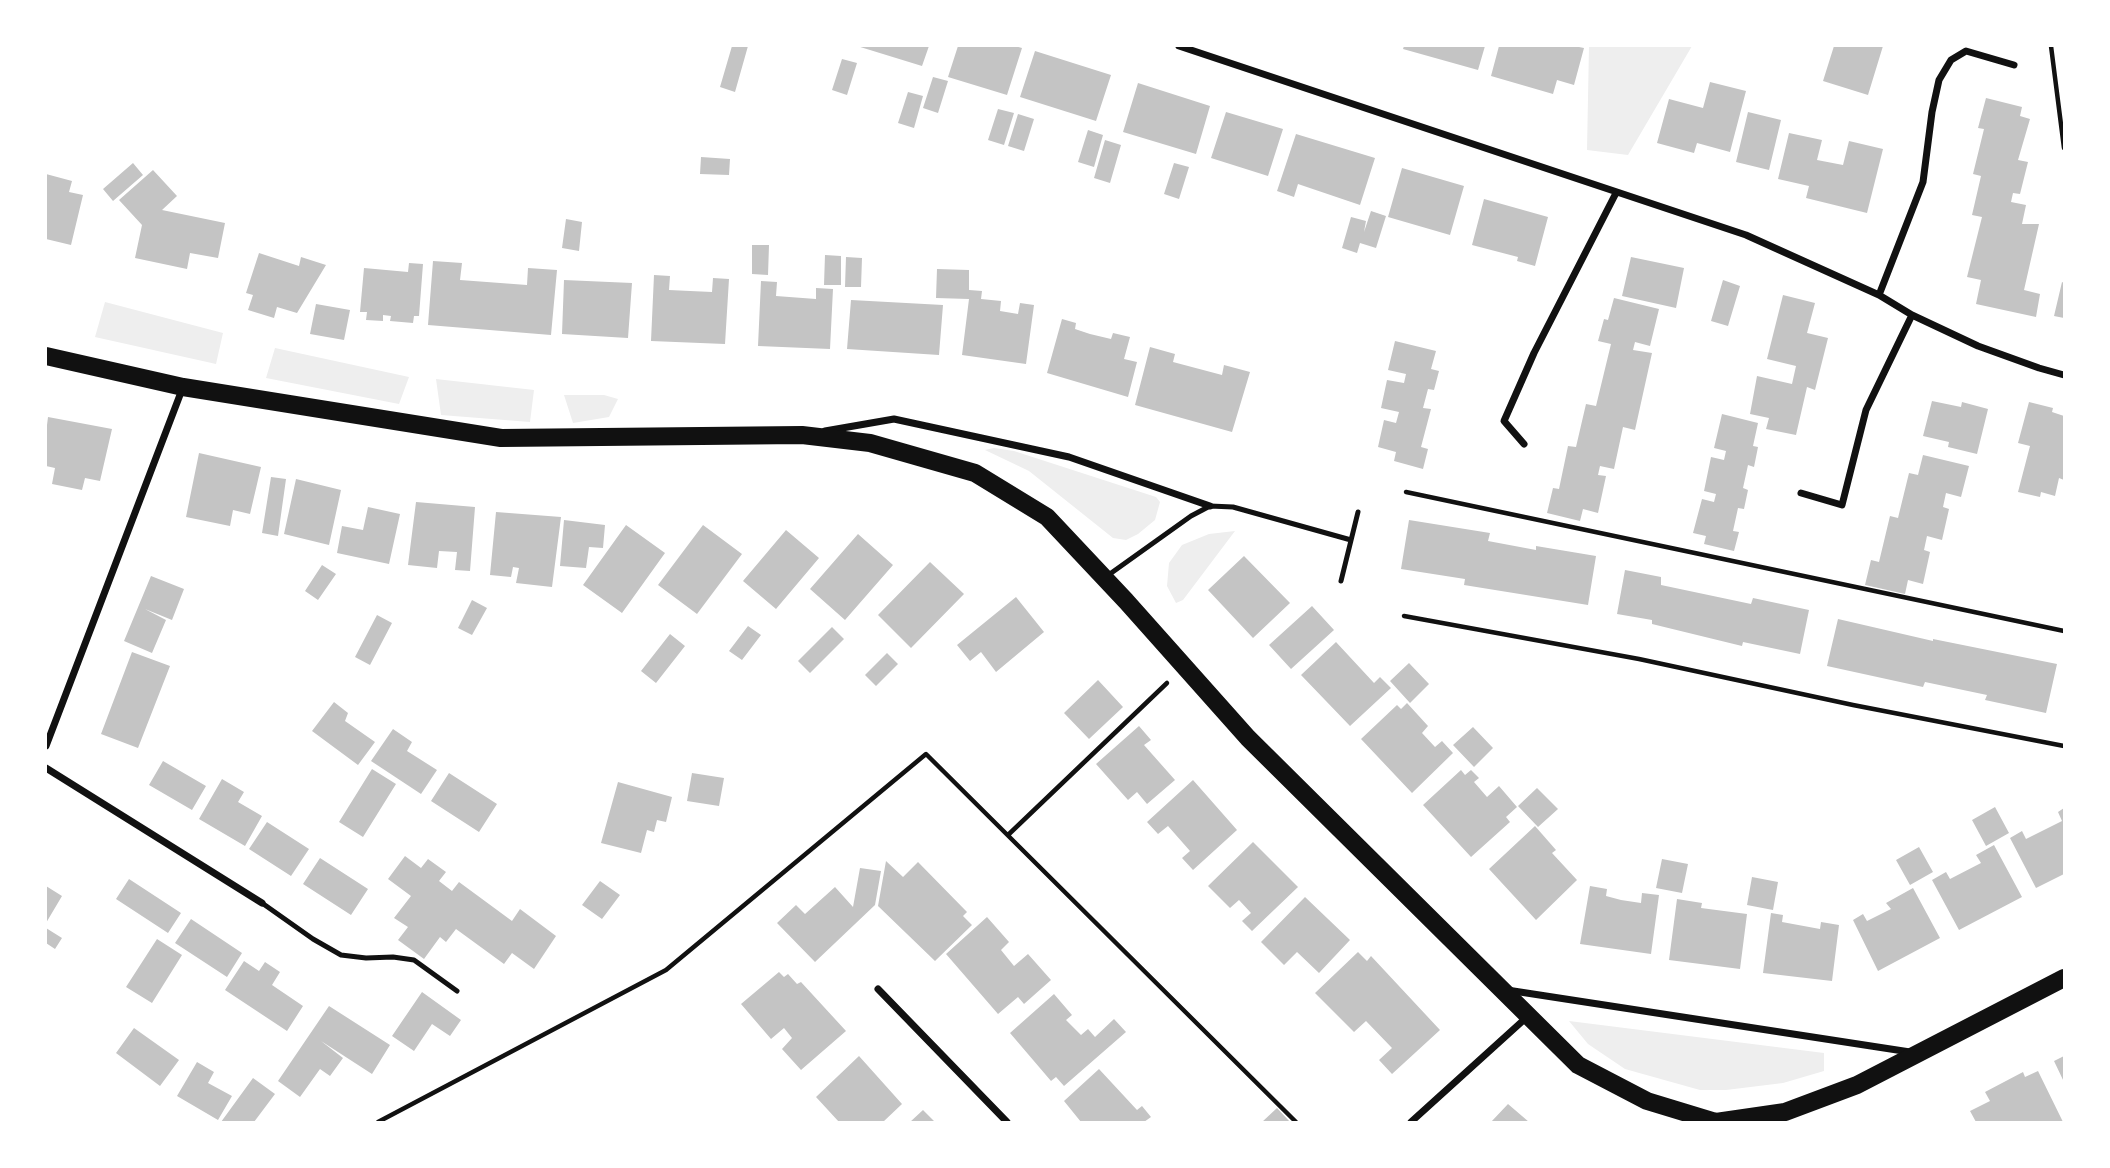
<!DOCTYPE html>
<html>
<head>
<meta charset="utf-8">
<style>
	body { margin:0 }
	#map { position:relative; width:2110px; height:1168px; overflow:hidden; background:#fff; font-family:Inter,sans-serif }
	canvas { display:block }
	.frame { position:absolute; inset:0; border:47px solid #fff; pointer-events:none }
</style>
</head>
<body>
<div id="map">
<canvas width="2110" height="1168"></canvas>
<div class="frame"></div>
</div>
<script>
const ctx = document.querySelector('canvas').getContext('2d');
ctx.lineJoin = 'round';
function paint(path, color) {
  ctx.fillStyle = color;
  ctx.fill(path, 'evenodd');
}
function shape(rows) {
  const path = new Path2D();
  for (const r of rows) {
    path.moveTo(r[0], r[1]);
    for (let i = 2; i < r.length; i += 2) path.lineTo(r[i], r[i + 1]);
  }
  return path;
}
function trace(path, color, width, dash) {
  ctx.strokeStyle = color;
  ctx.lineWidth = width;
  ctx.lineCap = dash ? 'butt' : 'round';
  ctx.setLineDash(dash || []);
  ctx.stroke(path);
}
const green = shape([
	[1589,46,1692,46,1628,155,1587,150],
	[105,302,223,333,216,364,95,337],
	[275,348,409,377,399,404,266,378],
	[436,379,534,390,530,422,441,415],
	[564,395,604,395,618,399,609,417,573,423],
	[994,448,1014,451,1156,497,1160,502,1155,520,1138,534,1126,540,1113,538,1029,471,985,450],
	[1235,531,1183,600,1176,603,1167,586,1169,563,1182,545,1209,534],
	[1569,1021,1824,1053,1824,1071,1783,1083,1726,1090,1700,1090,1625,1069,1588,1044]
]);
const building = shape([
	[732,46,748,46,735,92,720,87],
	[857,46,929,46,922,66],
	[958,46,1015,46,1022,48,1007,95,948,77],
	[1404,46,1485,46,1478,70,1403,49],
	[1499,46,1574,46,1584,48,1574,85,1557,80,1553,94,1491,76],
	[1834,46,1883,46,1868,95,1823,81],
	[1035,51,1111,75,1096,121,1020,97],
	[842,59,857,63,847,95,832,90],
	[933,77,948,81,938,113,923,108],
	[1710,82,1746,91,1730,152,1697,143,1694,153,1657,143,1669,99,1703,108],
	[1138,83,1210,106,1196,154,1123,132],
	[908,92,923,96,914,128,898,123],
	[1986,98,2022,107,2020,116,2030,119,2018,160,2028,162,2020,194,2013,193,2011,202,2026,205,2022,224,2039,224,2024,290,2040,294,2036,317,1976,304,1981,280,1967,277,1982,217,1972,215,1981,176,1973,174,1984,129,1978,128],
	[998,109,1014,113,1004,145,988,140],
	[1226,112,1283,129,1268,176,1211,158],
	[1748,112,1781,120,1769,170,1736,162],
	[1018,114,1034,119,1024,151,1008,146],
	[1088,130,1103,135,1094,167,1078,162],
	[1789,133,1822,140,1817,160,1843,165,1849,141,1883,149,1867,213,1806,198,1809,186,1778,179],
	[1296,134,1375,158,1360,205,1298,184,1294,197,1277,191],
	[1105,140,1121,145,1110,183,1094,178],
	[701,157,730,159,729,175,700,174],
	[133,163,143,175,113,201,103,189],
	[1174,163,1189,167,1179,199,1164,194],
	[1402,168,1464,186,1450,235,1388,217],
	[153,170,177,196,162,210,225,223,218,258,190,253,187,269,135,258,142,225,119,200],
	[46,174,72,181,69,192,83,195,71,245,46,239],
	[1484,199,1548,217,1535,266,1517,261,1518,257,1472,245],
	[1371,211,1386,216,1376,248,1360,243,1357,253,1342,248,1351,217,1366,221,1364,232],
	[566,219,582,222,579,251,562,248],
	[752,245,769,245,768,275,752,274],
	[259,253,299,266,301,257,326,265,297,313,277,307,274,318,248,310,253,295,246,293],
	[825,255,841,256,841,285,824,285],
	[846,257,862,258,861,287,845,287],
	[1631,257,1684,268,1676,308,1622,296],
	[433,261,462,263,460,280,527,285,528,268,557,270,551,335,428,325],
	[409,263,423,264,419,316,414,316,413,323,390,321,391,316,383,315,383,321,366,320,367,312,360,312,364,268,408,272],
	[937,269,969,270,969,290,982,291,981,299,1001,301,1000,311,1018,314,1020,303,1034,305,1026,364,962,355,969,299,936,298],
	[654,275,670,276,669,290,690,291,712,292,713,278,729,279,725,344,651,341],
	[564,280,632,283,628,338,562,334],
	[1723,280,1740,286,1728,326,1711,321],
	[761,281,777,282,776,296,816,299,816,288,833,289,830,349,758,346],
	[2062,282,2064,283,2064,318,2054,316],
	[1783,295,1815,303,1807,333,1828,338,1815,390,1807,387,1796,435,1766,429,1769,418,1750,414,1757,376,1792,384,1796,366,1767,359],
	[1614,298,1659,309,1650,346,1635,342,1633,350,1652,353,1635,430,1623,427,1614,469,1600,466,1598,475,1606,476,1598,513,1583,509,1580,521,1547,513,1553,488,1559,489,1568,446,1576,447,1586,404,1596,406,1611,344,1598,341,1604,319,1608,320],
	[851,300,943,305,939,355,847,349],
	[316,304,350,310,344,340,310,334],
	[1062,319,1076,323,1075,329,1090,334,1111,339,1113,333,1130,337,1124,359,1137,362,1128,397,1047,373],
	[1395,341,1436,351,1431,369,1439,371,1434,390,1428,389,1423,408,1431,409,1421,447,1428,449,1423,469,1394,461,1396,452,1378,447,1384,420,1396,423,1399,412,1381,408,1387,380,1404,383,1406,374,1388,370],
	[1150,347,1175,354,1173,362,1222,375,1224,365,1250,372,1232,432,1135,405],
	[1932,401,1961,407,1962,402,1988,409,1977,454,1948,447,1949,442,1923,436],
	[2029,402,2053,408,2052,412,2064,416,2063,427,2064,427,2064,480,2059,478,2055,496,2041,492,2040,497,2018,492,2030,446,2018,443],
	[1722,414,1758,423,1753,446,1758,447,1754,467,1748,465,1743,488,1748,490,1744,509,1738,508,1733,531,1739,532,1734,551,1704,544,1706,536,1693,533,1702,499,1714,502,1716,494,1704,491,1711,457,1724,460,1726,451,1714,448],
	[48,417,112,429,100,481,85,478,82,490,52,484,55,468,46,466,46,433],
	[199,453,261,467,250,514,233,510,230,526,186,517],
	[1923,455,1969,466,1961,497,1946,493,1943,507,1949,509,1942,540,1927,536,1924,550,1930,552,1923,584,1908,580,1905,594,1865,585,1871,560,1879,562,1890,516,1898,518,1909,473,1918,475],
	[271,477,286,479,278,536,262,533],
	[296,479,341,490,329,545,284,534],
	[416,502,475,507,470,571,455,570,457,552,439,551,437,568,408,565],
	[368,507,400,514,389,564,337,553,342,526,363,530],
	[496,512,561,517,552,587,516,583,519,568,513,567,511,577,490,575],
	[564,520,605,525,603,548,589,547,586,568,560,566],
	[1409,520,1490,533,1488,541,1536,550,1536,546,1596,556,1588,605,1464,585,1465,579,1401,569],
	[626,525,665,553,622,613,583,585],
	[703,525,742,554,697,614,658,585],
	[786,530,819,558,776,609,743,581],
	[858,534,893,565,845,620,810,589],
	[1244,556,1290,603,1253,638,1208,590],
	[930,562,964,594,911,648,878,615],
	[322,565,336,574,318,600,305,591],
	[1625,570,1661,577,1661,585,1751,604,1753,598,1809,610,1800,654,1743,642,1742,646,1652,624,1652,620,1617,614],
	[151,576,184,589,172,620,145,609,166,620,152,653,124,641],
	[1016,597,1044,632,996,672,981,652,970,661,957,645],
	[472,600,487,608,472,635,458,628],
	[1312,606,1334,630,1291,669,1269,645],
	[377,615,392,623,370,665,355,657],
	[1838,619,1933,641,1933,639,2057,664,2046,713,1985,700,1987,695,1925,682,1923,687,1827,666],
	[748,626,761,635,742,660,729,651],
	[832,627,844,639,810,673,798,661],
	[670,634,685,646,656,683,641,671],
	[1336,642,1374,683,1380,677,1391,688,1350,726,1301,675],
	[132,652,170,666,138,748,101,734],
	[887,653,898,664,876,686,865,675],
	[1409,663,1429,684,1410,703,1390,681],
	[1098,680,1123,707,1089,739,1064,713],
	[334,702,348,713,345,721,375,742,358,765,312,731],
	[1407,703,1428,726,1422,733,1435,747,1442,741,1453,753,1412,793,1361,739,1397,705,1401,709],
	[1139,726,1151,740,1144,745,1175,780,1147,804,1137,792,1128,800,1096,764],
	[1473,727,1493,748,1474,767,1453,745],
	[393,729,412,742,407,751,437,770,421,794,371,761],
	[163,761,206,786,192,810,149,785],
	[372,769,396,784,363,837,339,822],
	[1461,770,1465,775,1471,770,1479,778,1474,782,1487,797,1499,786,1517,807,1506,817,1510,822,1471,857,1423,805],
	[449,773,497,804,479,832,431,801],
	[692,773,724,778,719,806,687,801],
	[222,779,244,792,238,802,262,816,245,846,199,819],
	[1193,780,1237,830,1193,870,1182,858,1190,851,1168,826,1158,834,1147,822],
	[618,782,672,797,666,822,657,820,654,832,647,830,641,853,601,843],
	[1537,788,1558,809,1538,827,1518,806],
	[1995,807,2009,833,1986,846,1972,820],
	[2064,808,2064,874,2036,888,2010,838,2022,831,2026,839,2062,821,2058,812],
	[267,822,309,849,291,876,249,849],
	[1535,826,1556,850,1552,853,1577,880,1536,920,1489,869],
	[1253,842,1298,887,1252,931,1242,921,1251,913,1239,900,1230,908,1208,886],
	[1994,845,2022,897,1959,930,1932,880,1946,872,1950,879,1981,863,1976,855],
	[1919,847,1933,872,1910,885,1896,860],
	[405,856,421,868,428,859,446,872,439,881,452,891,459,882,512,921,520,909,556,936,534,969,512,953,504,964,456,929,446,942,440,937,424,959,398,940,408,927,394,918,411,896,388,879],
	[320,858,368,889,351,915,303,884],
	[1662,859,1688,864,1682,893,1656,888],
	[886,861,903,877,918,862,967,912,963,916,972,925,935,961,878,906],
	[860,868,881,871,875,905,815,962,777,923,796,905,805,914,835,887,853,907],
	[1752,877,1778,882,1773,910,1747,905],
	[129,879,181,913,168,933,116,899],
	[600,881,620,895,602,919,582,905],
	[46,886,62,896,46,923],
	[1590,886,1607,889,1606,896,1621,900,1641,903,1642,893,1659,895,1651,954,1580,944],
	[1913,888,1940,938,1878,971,1853,920,1863,914,1867,921,1891,909,1886,903],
	[1305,897,1350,940,1319,973,1297,952,1284,965,1261,942],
	[1677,899,1702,903,1701,908,1747,914,1740,969,1669,960],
	[1771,913,1783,915,1782,922,1820,929,1821,922,1839,925,1832,981,1763,973],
	[987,917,1009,942,1001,950,1014,966,1028,954,1051,980,1024,1004,1018,997,998,1014,946,954],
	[191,919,242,953,227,977,175,943],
	[46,928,62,938,55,949,46,943],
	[157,939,182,955,152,1003,126,987],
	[1358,952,1367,961,1371,956,1440,1030,1392,1074,1379,1060,1392,1048,1366,1021,1354,1032,1315,993],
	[244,961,259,971,265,962,280,972,272,985,303,1006,287,1031,225,990],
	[779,972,784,977,788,974,797,984,801,982,846,1031,801,1070,782,1049,792,1038,784,1028,771,1039,741,1004],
	[422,992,461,1020,450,1036,432,1024,414,1051,392,1036],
	[1054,994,1072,1015,1066,1020,1081,1035,1088,1029,1095,1037,1114,1019,1126,1032,1064,1086,1056,1077,1051,1081,1010,1033],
	[329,1006,390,1045,372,1074,321,1041,343,1058,330,1076,320,1069,300,1097,278,1081],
	[134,1028,179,1060,160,1086,116,1053],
	[859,1056,902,1104,883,1122,839,1122,816,1097],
	[2064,1056,2064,1082,2054,1061],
	[197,1062,214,1072,208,1083,232,1096,218,1120,177,1096],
	[1099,1069,1137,1110,1142,1106,1151,1117,1144,1122,1081,1122,1064,1101],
	[2038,1071,2063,1122,1976,1122,1970,1111,1990,1101,1985,1092,2023,1072,2025,1077],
	[253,1078,275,1094,254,1122,221,1122],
	[1508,1104,1529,1122,1491,1122],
	[1277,1108,1290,1122,1262,1122],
	[923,1110,935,1122,910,1122]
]);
const path = shape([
	[2051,46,2064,148],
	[1406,492,2064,631],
	[1404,616,1639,659,1853,705,2064,746],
	[1008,835,1167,683],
	[378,1122,666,970,926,754,1296,1122]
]);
const service = shape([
	[1107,576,1191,516,1210,506,1233,507,1351,540],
	[1341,581,1358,512],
	[262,903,313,939,341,955,366,958,393,957,414,960,457,991]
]);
const minor = shape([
	[1179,46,1746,235,1879,295,1912,315,1978,346,2039,368,2064,375],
	[1879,295,1923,182,1932,112,1939,80,1951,60,1966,51,2014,65],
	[825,431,894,419,1069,457,1210,506],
	[1524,444,1504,421,1534,353,1616,193],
	[1801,493,1842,505,1866,410,1912,315],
	[46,746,183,387],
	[46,768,262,903],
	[878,989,1007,1122],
	[1507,990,1910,1052],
	[1411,1122,1527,1017]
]);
const primary = shape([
	[46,356,183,387,501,438,802,435,870,443,975,473,1047,517,1126,601,1248,738,1578,1065,1647,1101,1716,1122,1785,1112,1857,1085,2064,978]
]);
paint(green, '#eee');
paint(building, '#c4c4c4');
trace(path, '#111', 4.5);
trace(service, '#111', 5);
trace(minor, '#111', 7);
trace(primary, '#111', 18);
</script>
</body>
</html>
